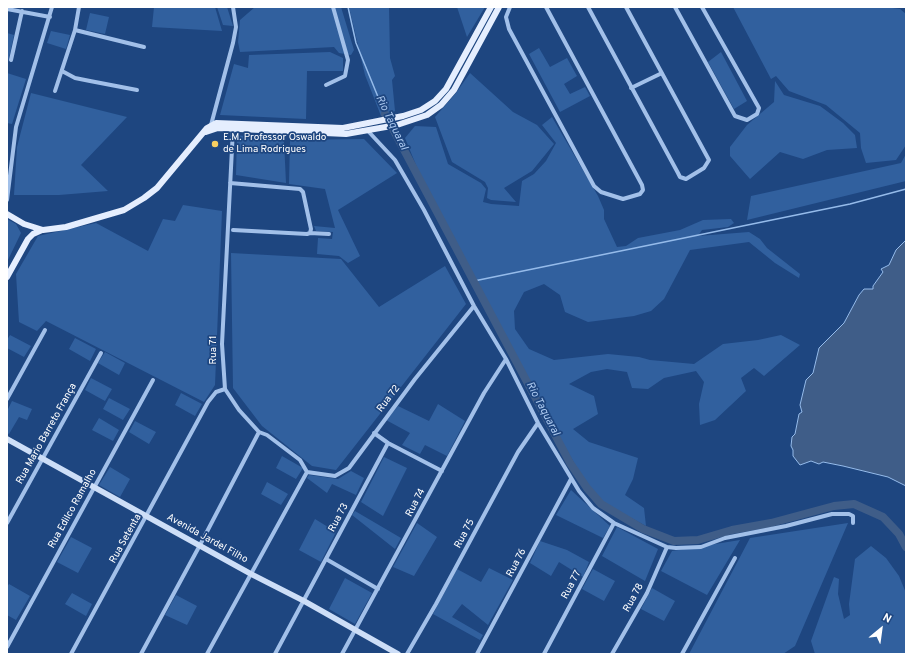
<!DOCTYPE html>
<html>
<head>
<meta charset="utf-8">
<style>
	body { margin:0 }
	#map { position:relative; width:913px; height:661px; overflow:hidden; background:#1e4680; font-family:Overpass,sans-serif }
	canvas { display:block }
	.frame { position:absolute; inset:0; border:8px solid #fff; pointer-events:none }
	.north { position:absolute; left:861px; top:609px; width:40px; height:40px; -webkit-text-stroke:3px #1e4680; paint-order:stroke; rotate:29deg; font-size:11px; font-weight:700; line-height:16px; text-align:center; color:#fff }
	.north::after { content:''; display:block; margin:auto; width:14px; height:18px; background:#fff; clip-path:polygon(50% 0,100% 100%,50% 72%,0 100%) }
</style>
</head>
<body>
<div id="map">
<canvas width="913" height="661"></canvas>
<div class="frame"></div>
<div class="north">N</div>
</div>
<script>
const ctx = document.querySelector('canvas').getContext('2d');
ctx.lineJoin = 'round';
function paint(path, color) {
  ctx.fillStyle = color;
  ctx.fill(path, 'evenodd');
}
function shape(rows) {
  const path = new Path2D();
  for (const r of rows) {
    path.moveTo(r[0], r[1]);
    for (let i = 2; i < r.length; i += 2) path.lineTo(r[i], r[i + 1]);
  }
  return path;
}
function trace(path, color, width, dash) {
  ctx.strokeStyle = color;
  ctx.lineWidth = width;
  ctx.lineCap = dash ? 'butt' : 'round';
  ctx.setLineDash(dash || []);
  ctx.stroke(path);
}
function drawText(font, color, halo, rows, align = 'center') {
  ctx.font = font + ' Overpass,sans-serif';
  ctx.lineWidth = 3.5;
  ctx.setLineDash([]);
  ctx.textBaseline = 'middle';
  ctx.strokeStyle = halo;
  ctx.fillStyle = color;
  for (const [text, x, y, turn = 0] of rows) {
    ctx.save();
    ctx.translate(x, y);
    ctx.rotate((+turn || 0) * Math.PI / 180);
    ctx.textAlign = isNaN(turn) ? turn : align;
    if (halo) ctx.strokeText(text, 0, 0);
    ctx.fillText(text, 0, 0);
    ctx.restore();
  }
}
const green = shape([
	[154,7,215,7,222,31,152,27],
	[217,7,227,7,233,26,223,25],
	[255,7,341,7,354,50,351,55,339,53,334,47,240,52,238,42,240,20],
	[349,7,389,7,390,58,395,76,392,80,395,111,392,113,381,116,365,75],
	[457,7,485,7,467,37],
	[733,7,885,7,900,9,906,14,906,145,896,160,866,163,861,148,860,133,826,105,789,91,776,76,771,79],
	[90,13,109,17,105,34,86,30],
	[51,31,70,35,66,49,47,43],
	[7,33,14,35,7,67],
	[539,48,550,67,567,58,577,76,564,84,570,94,585,87,590,96,560,112,529,54],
	[330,52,343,58,343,71,307,71,306,119,220,115,234,64,248,68,249,55],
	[721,52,747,101,734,109,708,62],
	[7,73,26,79,12,124,7,123],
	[470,73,513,112,537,125,554,144,532,171,504,188,516,202,491,200,487,198,488,188,485,182,452,162,435,117,456,93],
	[775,81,784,95,820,106,843,123,855,135,857,148,827,150,803,159,780,152,750,179,730,156,730,147,747,125,774,102],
	[31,93,127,117,81,165,108,191,59,195,14,195,17,147],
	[552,117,598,196,604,210,604,219,617,247,626,246,638,238,680,230,703,220,731,219,734,223,728,227,702,230,698,236,749,232,760,239,767,248,800,274,799,278,775,263,749,242,690,250,664,299,651,311,634,316,588,322,565,312,560,295,544,284,524,292,514,311,515,329,529,349,554,360,608,354,639,357,650,360,694,364,723,344,758,340,781,335,800,345,764,376,754,368,741,378,746,391,715,420,700,425,699,404,704,382,696,371,664,378,648,389,632,388,627,372,607,369,591,372,569,384,594,396,598,414,573,429,589,442,638,458,633,479,625,495,644,508,646,526,602,502,587,486,466,270,447,225,423,182,405,138,415,126,436,127,448,164,481,183,486,189,483,202,491,204,519,206,522,181,534,174,546,161,556,143,542,125],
	[237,135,284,141,286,183,236,175],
	[364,139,397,173,338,210,360,256,348,263,339,256,317,254,318,238,332,239,333,232,316,231,314,226,335,228,325,189,289,184,290,140],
	[906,154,906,181,747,220,751,196,901,163],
	[183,205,222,211,215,385,204,402,46,321,37,331,19,322,16,274,38,236,96,223,148,251,163,219,175,221],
	[7,219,16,224,21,233,7,262],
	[231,253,341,259,379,307,445,266,466,304,336,470,312,466,262,426,233,388],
	[10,335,31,346,24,357,7,348,7,340],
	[75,338,96,349,90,361,69,349],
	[105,352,125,363,119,375,98,363],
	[91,378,112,389,105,401,85,390],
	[181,393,202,404,195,416,175,405],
	[109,398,130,409,123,420,103,409],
	[12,401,32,409,27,420,19,417,9,434,7,433,7,411],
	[438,404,465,421,447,456,425,445,420,454,402,445,410,433,386,420,398,406,429,421],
	[99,418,119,430,113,441,92,430],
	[135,421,156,432,149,444,129,432],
	[282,456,303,468,296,479,276,468],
	[384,457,407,468,383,516,361,502],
	[110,467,130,479,120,497,99,485],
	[351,471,364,478,356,495,332,484,327,493,307,478,309,475,338,479],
	[267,482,288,494,281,505,261,494],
	[571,490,610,526,603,538,556,515],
	[355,511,401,538,395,549,352,515],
	[315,519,336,532,321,562,299,550],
	[417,523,437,537,414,576,393,567],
	[848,523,795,646,783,654,689,654,750,538],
	[617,527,658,549,645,581,602,556],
	[71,537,92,548,78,573,57,562],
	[740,540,707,595,661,571,672,551],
	[540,541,567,550,589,562,583,577,559,562,551,576,530,563],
	[871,546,886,558,899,576,906,593,906,654,815,654,811,641,834,577,839,579,838,594,844,619,850,615,849,604,855,559],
	[489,568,513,580,488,625,462,604,452,617,483,635,480,640,433,614,457,569,481,582],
	[593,569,615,581,604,601,582,589],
	[345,578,372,593,355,624,329,609],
	[9,584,30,596,16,620,7,615,7,587],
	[652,588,675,601,664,621,641,609],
	[72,593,92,604,86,616,65,604],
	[176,595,197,606,187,625,165,615]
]);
const water = shape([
	[906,240,906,486,888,477,843,466,823,462,819,464,811,461,800,465,793,456,793,450,791,446,792,437,795,434,799,414,802,412,800,405,806,380,813,373,819,348,844,323,859,295,864,289,873,289,873,286,883,272,881,269,889,265,896,250,906,240]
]);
const stream = shape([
	[348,7,356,43,385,114],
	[474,281,850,204,906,189]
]);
const river = shape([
	[385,114,570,463,587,488,601,504,643,529,674,541,698,540,732,530,771,523,834,506,854,504,883,517,899,534,906,547]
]);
const street = shape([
	[510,7,506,17,509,29,594,186,601,192,623,199,640,194,643,190,642,185,546,7],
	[588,7,678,173,680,177,686,179,704,168,709,160,626,7],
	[675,7,735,116,747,120,757,114,759,108,702,7],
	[7,9,50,17],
	[75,30,144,47],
	[11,60,22,11],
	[62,71,75,78,90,81,137,90],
	[326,85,345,76,348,60,333,7],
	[631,88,662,73],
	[55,91,75,30,79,7],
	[211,125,233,43,236,27,233,7],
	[233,129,222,344,225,389,239,410,259,432,267,435,300,460,307,472],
	[368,131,395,160,424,210,474,306,506,359,538,423,579,491,593,508,614,523,667,547,676,548,701,547,725,538,786,526,832,514,849,514,853,516,853,523],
	[230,183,300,189,303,192,311,229,310,233,307,234,233,230],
	[7,200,16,127,52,7],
	[310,233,329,234],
	[7,399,45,330],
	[374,433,388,443,442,471],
	[307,472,335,476,349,468,415,379,474,306],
	[7,523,101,353],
	[326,559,378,589],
	[7,647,153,380],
	[71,654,208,402,216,392,225,389],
	[141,654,200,545,259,432],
	[207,654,307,472],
	[275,654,388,443],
	[342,654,484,393,506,359],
	[407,654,436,604,518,452,538,423],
	[477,654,571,479],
	[544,654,614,523],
	[612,654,647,593,667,547],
	[682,654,735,558]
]);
const secondary = shape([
	[7,439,251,574,304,601,398,654]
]);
const primary = shape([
	[206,132,218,128,346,134,397,125,427,115,441,105,454,90,499,7],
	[7,214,24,224,43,230,66,227,124,210,144,198,157,188,207,128,216,123,343,128,403,116,421,110,435,101,446,89,491,7],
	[7,277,28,239,33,234,42,230]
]);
const markers = [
	[215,144,4,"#f8cf61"]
];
const poiNames = [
	["E.M. Professor Oswaldo",223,138],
	["de Lima Rodrigues",223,150]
];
const streetNames = [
	["Rua 71",214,350,-90],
	["Rua 72",389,399,-53],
	["Rua Mario Barreto França",47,434,-61],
	["Rua 74",416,503,-62],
	["Rua Edilco Ramalho",73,509,-61],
	["Rua 73",339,518,-62],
	["Rua 75",465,534,-62],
	["Rua Setenta",126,539,-61],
	["Avenida Jardel Filho",207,539,29],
	["Rua 76",517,563,-62],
	["Rua 77",572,585,-62],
	["Rua 78",634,598,-61]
];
const waterNames = [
	["Rio Taquaral",391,123,64],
	["Rio Taquaral",542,409,62]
];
paint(green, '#31609e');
paint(water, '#3f5d88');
trace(water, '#95bbea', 1);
trace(stream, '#95bbea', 1.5);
trace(river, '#3f5d88', 8);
trace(street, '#a2c0e9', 4);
trace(secondary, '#cddef7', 5.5);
trace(primary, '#e5eefe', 6);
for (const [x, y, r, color] of markers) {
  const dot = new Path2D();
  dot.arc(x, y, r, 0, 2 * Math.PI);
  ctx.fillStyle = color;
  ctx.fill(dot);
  trace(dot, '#1e4680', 1.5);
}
drawText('10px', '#fff', '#1e4680', poiNames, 'left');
drawText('10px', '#fff', '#1e4680', streetNames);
drawText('italic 11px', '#adcaf0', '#1e4680', waterNames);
</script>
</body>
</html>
